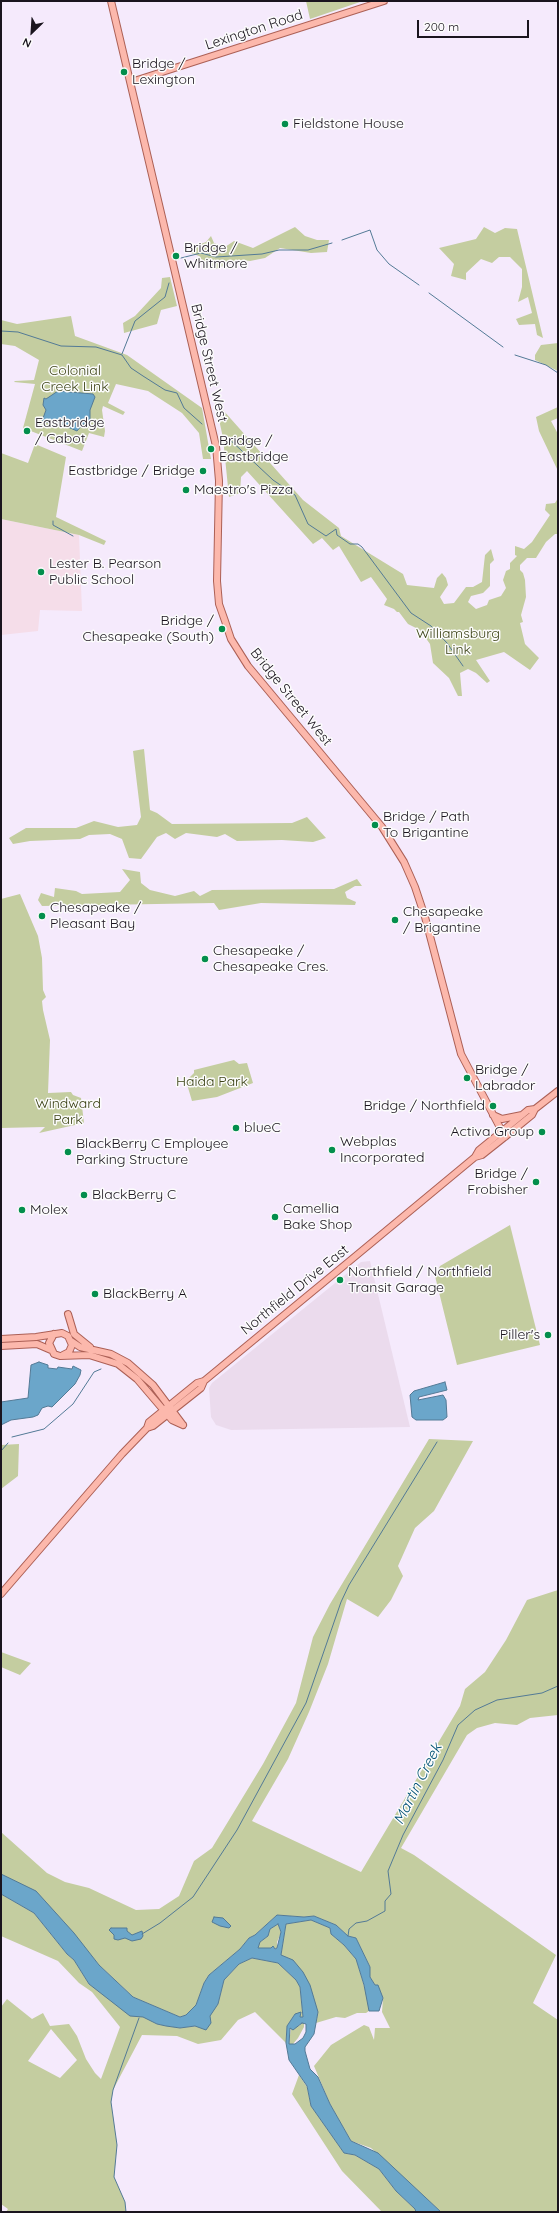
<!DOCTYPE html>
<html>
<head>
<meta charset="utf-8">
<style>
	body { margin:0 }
	#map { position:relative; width:559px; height:2213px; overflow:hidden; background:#f5eafc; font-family:Quicksand,sans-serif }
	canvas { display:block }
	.frame { position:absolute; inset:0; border:2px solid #1a141e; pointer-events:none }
	.north { position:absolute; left:12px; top:12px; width:40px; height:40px; -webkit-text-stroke:3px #fcfcfc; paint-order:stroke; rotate:205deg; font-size:11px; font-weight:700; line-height:16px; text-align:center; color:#1a141e }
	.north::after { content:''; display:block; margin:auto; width:14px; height:18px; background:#1a141e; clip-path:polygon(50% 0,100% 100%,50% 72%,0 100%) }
	.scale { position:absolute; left:417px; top:20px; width:112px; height:18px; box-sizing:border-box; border:2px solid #1a141e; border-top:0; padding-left:5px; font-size:12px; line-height:14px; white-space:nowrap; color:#1a141e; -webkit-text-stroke:3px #fcfcfc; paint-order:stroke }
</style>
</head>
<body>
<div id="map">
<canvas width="559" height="2213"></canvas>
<div class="frame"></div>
<div class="north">N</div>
<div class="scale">200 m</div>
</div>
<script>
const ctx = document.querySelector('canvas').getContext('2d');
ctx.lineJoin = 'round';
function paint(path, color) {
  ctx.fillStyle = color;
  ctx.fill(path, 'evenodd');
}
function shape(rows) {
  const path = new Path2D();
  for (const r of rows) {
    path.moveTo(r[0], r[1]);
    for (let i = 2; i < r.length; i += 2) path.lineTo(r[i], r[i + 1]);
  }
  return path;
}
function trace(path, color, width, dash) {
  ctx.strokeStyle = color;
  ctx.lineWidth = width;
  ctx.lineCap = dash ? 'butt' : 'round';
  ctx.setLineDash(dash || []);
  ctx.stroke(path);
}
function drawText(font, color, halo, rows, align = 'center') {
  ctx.font = font + ' Quicksand,sans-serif';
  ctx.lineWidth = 3;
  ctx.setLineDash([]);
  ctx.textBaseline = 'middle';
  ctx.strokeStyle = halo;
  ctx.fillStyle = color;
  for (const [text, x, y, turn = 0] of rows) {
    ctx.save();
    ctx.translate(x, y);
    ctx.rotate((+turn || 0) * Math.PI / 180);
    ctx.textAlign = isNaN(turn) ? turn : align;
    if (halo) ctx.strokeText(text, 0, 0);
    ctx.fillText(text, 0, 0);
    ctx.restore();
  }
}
const industrial = shape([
	[370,1261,410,1427,231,1430,216,1425,211,1417,209,1388,212,1383,361,1262]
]);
const education = shape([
	[1,519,79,535,82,611,40,610,38,631,1,635]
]);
const green = shape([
	[306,1,363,1,310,19],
	[295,227,305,236,317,240,329,240,327,252,311,253,280,248,265,258,250,261,241,260,215,269,207,266,199,256,191,253,198,245,206,242,211,236,214,243,225,247,234,241,253,248],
	[484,227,495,233,505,228,517,229,543,338,537,335,535,324,519,325,516,319,532,313,528,297,518,302,522,287,522,269,510,257,499,257,492,263,481,259,466,273,466,280,451,276,454,264,439,248,476,239],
	[170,277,177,306,161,310,157,324,124,333,123,323,135,316,161,288,162,278],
	[71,316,75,336,127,355,202,408,211,459,203,459,199,433,182,413,148,391,116,384,108,403,125,412,123,415,103,406,102,410,105,431,104,437,89,433,82,451,23,428,35,384,14,382,15,381,34,380,39,360,15,346,1,344,1,320,17,324],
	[558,343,558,371,535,360,535,355,541,345],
	[215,401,303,500,339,528,341,536,403,574,407,585,434,588,437,578,442,573,446,578,448,585,440,597,444,604,454,603,466,587,473,587,482,582,485,555,491,549,494,560,490,564,490,586,483,593,471,596,468,602,476,609,487,605,489,600,501,596,506,588,503,580,506,571,510,569,510,563,517,556,515,555,515,546,524,549,532,542,550,515,545,510,546,504,555,503,558,498,558,534,555,534,546,542,536,558,527,558,520,565,520,570,523,573,525,580,526,597,521,615,523,622,520,623,525,644,539,658,530,670,504,652,476,660,490,681,487,683,476,673,468,669,460,673,462,696,458,696,449,678,433,663,430,644,420,630,408,624,399,612,397,612,394,609,384,605,387,599,371,577,361,582,339,546,333,550,322,538,313,544,247,471,241,477,240,493,229,497,223,438],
	[558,407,558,418,551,421,558,434,558,471,539,431,536,417],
	[35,444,66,457,56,517,106,541,104,545,79,535,1,519,1,453,28,463],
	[144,749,150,810,157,813,172,824,292,823,307,817,326,838,313,842,282,840,237,841,225,834,217,837,186,833,175,839,166,833,157,837,141,859,129,858,122,839,110,834,89,835,80,839,30,841,13,844,9,838,26,828,76,828,94,821,118,827,137,825,141,817,133,751],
	[122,869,140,872,141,883,150,890,175,896,194,891,200,896,212,890,334,889,357,879,362,886,355,886,345,892,347,898,356,902,355,905,261,903,219,910,214,903,42,906,38,900,41,893,54,897,55,888,76,891,82,894,120,892,130,880],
	[20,894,38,936,42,958,43,990,46,997,42,1001,43,1010,50,1040,48,1093,71,1092,73,1095,81,1098,84,1123,39,1133,45,1127,1,1128,1,899],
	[234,1060,239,1064,247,1063,253,1083,217,1097,192,1101,186,1081,194,1073,194,1070],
	[510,1225,540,1345,457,1365,435,1276,440,1266],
	[429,1439,473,1441,434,1511,415,1528,398,1566,403,1576,391,1600,378,1617,347,1599,328,1664,309,1712,288,1759,252,1821,361,1872,460,1706,465,1689,485,1672,506,1640,527,1600,558,1590,558,1715,530,1718,517,1725,495,1723,477,1728,467,1735,401,1848,414,1855,556,1955,533,2003,558,2020,558,2212,441,2212,371,2148,351,2141,330,2104,314,2066,331,2045,364,2025,369,2027,374,2040,375,2028,390,2028,382,2012,383,1998,370,1977,370,1967,356,1938,348,1936,336,1925,314,1916,304,1917,277,1915,255,1935,249,1938,240,1949,209,1975,204,1983,196,2005,186,2015,180,2017,133,1997,99,1965,59,1917,1,1874,1,1832,47,1873,65,1882,89,1888,136,1910,159,1909,179,1896,194,1861,212,1848,263,1764,296,1703,313,1637,330,1604],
	[19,1444,18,1476,1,1489,1,1445],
	[1,1652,31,1663,20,1675,1,1667],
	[1,1894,34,1913,67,1954,74,1960,89,1984,157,2024,180,2028,196,2026,209,2016,218,2004,224,1980,239,1964,252,1958,278,1963,296,1980,300,1987,303,2017,300,2018,295,2014,287,2026,286,2043,255,2012,238,2020,221,2040,198,2044,177,2036,142,2035,113,2090,111,2102,117,2145,114,2177,125,2202,126,2212,6,2212,8,2209,1,2204,1,2007,7,1999,32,2019,43,2013,50,2026,69,2024,77,2036,86,2059,95,2073,101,2079,120,2027,92,1992,79,1983,58,1961,1,1936],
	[51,2029,77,2060,60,2078,28,2061],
	[311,1920,330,1928,331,1934,344,1945,356,1959,370,2006,369,2011,366,2013,357,2013,345,2018,336,2017,316,2023,318,2012,281,1955,286,1924],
	[278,1924,281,1933,277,1942,277,1948,257,1948,260,1942,268,1936,270,1929],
	[302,2022,304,2023,304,2027,298,2038,293,2044,289,2044,291,2027,299,2026],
	[299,2075,307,2087,311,2106,344,2153,355,2155,379,2169,396,2191,415,2209,416,2212,382,2212,342,2171,292,2094]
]);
const water = shape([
	[58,391,93,394,95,397,90,410,90,421,82,425,77,431,52,420,49,423,42,421,46,410,43,405,44,398,46,399,58,391],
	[39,1362,48,1365,48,1368,57,1369,58,1367,72,1369,73,1366,81,1370,80,1375,75,1384,52,1407,48,1406,42,1408,38,1415,33,1417,11,1420,1,1425,1,1402,28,1398,31,1365,39,1362],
	[445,1382,447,1390,419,1397,418,1400,443,1395,446,1400,447,1417,443,1420,416,1420,412,1417,410,1395,414,1391,445,1382],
	[1,1874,36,1891,74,1933,99,1965,133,1997,180,2017,186,2015,196,2005,204,1983,209,1975,240,1949,249,1938,255,1935,277,1915,304,1917,314,1916,336,1925,348,1936,356,1938,370,1967,370,1977,375,1985,378,1985,383,1998,379,2011,369,2011,364,1985,356,1959,344,1945,331,1934,330,1928,311,1920,286,1924,281,1955,293,1960,303,1972,310,1985,318,2012,314,2034,305,2047,305,2051,310,2069,318,2077,330,2104,351,2141,378,2153,441,2212,416,2212,415,2209,396,2191,379,2169,355,2155,344,2153,311,2106,307,2086,289,2060,286,2043,287,2026,295,2014,301,2012,300,2017,303,2017,300,1987,296,1980,278,1963,252,1958,239,1964,224,1980,218,2004,210,2016,211,2023,206,2030,195,2026,180,2028,166,2026,157,2024,143,2017,130,2016,89,1984,74,1960,67,1954,34,1913,1,1894,1,1874],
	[278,1924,281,1932,277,1948,275,1949,273,1946,271,1948,258,1948,260,1942,268,1936,270,1929,278,1924],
	[302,2023,306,2024,306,2032,303,2038,295,2044,289,2044,290,2028,293,2030,302,2023],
	[214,1917,223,1918,231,1926,229,1928,220,1926,212,1922,214,1917],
	[111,1928,127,1928,127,1931,132,1935,142,1931,143,1936,141,1939,132,1941,125,1938,118,1940,114,1939,114,1935,109,1930,111,1928]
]);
const stream = shape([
	[342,240,370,230,377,250,389,264,419,285],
	[181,258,201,253,216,257,262,254,279,250,308,250,332,243],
	[429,293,503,347],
	[1,331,18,332,61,346,96,347,122,355,131,368,143,376,165,390,177,393,184,408,202,424],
	[122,354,135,321,165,297,169,283],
	[515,355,546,365,558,373],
	[227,437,273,480,295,495,308,524,326,536,336,529,337,535,350,544,358,544,362,547,411,613,431,626,447,643,463,666],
	[53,521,53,525,73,536],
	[12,1437,44,1429,73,1404,94,1372,101,1369],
	[1,1451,8,1443],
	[142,1934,160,1923,193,1897,237,1830,306,1703,341,1602,349,1585,437,1442],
	[348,1936,349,1929,356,1923,367,1921,385,1911,385,1901,391,1894,388,1871,403,1835,443,1760,458,1725,475,1710,497,1700,542,1693,558,1686],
	[126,2212,125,2202,114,2177,117,2145,111,2102,113,2090,139,2018]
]);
const major = shape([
	[111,1,216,446,219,481,217,581,219,604,225,621,231,639,248,666,382,827,404,862,415,887,425,917,461,1054,505,1137],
	[131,82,384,1],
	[493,1115,502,1119,522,1115],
	[475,1157,482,1155,511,1132,532,1115,535,1109],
	[68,1314,74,1334,90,1347],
	[54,1334,49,1343,54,1354,60,1356,89,1355,118,1364,137,1379,172,1420,183,1425],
	[1,1339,36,1337,62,1333,68,1336,72,1345,69,1352,63,1355],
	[71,1341,80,1347,111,1354,128,1363,153,1385,183,1425],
	[1,1346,37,1344,51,1350],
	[147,1428,153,1426,201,1388,204,1381],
	[1,1594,122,1454,147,1428,149,1422,197,1383,204,1381,352,1259,475,1157,479,1150,522,1115,528,1110,535,1109,558,1091]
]);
const markers = [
	[124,72,4,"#038e4c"],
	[285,124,4,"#038e4c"],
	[176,256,4,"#038e4c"],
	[27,431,4,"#038e4c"],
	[211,449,4,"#038e4c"],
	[203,471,4,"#038e4c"],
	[186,490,4,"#038e4c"],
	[41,572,4,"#038e4c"],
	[222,629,4,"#038e4c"],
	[375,825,4,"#038e4c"],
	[42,916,4,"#038e4c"],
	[395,920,4,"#038e4c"],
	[205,959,4,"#038e4c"],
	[467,1078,4,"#038e4c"],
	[493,1106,4,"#038e4c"],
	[236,1128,4,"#038e4c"],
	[542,1132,4,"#038e4c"],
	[332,1150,4,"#038e4c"],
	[68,1152,4,"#038e4c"],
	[536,1182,4,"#038e4c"],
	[84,1195,4,"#038e4c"],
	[22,1210,4,"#038e4c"],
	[275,1217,4,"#038e4c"],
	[340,1280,4,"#038e4c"],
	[95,1294,4,"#038e4c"],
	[548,1335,4,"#038e4c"]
];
const streetNames = [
	["Lexington Road",254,30,-18],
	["Bridge Street West",209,363,77],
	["Bridge Street West",291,697,51],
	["Northfield Drive East",295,1290,-39]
];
const poiNames = [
	["Bridge /",132,64],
	["Lexington",132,80],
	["Fieldstone House",293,124],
	["Bridge /",184,248],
	["Whitmore",184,264],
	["Eastbridge",35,423],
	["/ Cabot",35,439],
	["Bridge /",219,441],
	["Eastbridge",219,457],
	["Eastbridge / Bridge",195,471,"right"],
	["Maestro's Pizza",194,490],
	["Lester B. Pearson",49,564],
	["Public School",49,580],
	["Bridge /",214,621,"right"],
	["Chesapeake (South)",214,637,"right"],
	["Bridge / Path",383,817],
	["To Brigantine",383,833],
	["Chesapeake /",50,908],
	["Pleasant Bay",50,924],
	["Chesapeake",403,912],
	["/ Brigantine",403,928],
	["Chesapeake /",213,951],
	["Chesapeake Cres.",213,967],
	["Bridge /",475,1070],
	["Labrador",475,1086],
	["Bridge / Northfield",485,1106,"right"],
	["blueC",244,1128],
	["Activa Group",534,1132,"right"],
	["Webplas",340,1142],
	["Incorporated",340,1158],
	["BlackBerry C Employee",76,1144],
	["Parking Structure",76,1160],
	["Bridge /",528,1174,"right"],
	["Frobisher",528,1190,"right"],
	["BlackBerry C",92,1195],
	["Camellia",283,1209],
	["Bake Shop",283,1225],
	["Molex",30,1210],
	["Northfield / Northfield",348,1272],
	["Transit Garage",348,1288],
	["BlackBerry A",103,1294],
	["Piller's",540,1335,"right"]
];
const parkNames = [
	["Colonial",75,371],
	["Creek Link",75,387],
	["Williamsburg",458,634],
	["Link",458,650],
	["Haida Park",212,1082],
	["Windward",68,1104],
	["Park",68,1120]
];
const waterNames = [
	["Martin Creek",418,1784,-63]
];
paint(industrial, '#ebdbed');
paint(education, '#f5dde9');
paint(green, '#c4cda0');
paint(water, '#6ba6ca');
trace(water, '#537a96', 1);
trace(stream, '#537a96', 1);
trace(major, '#ac6056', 8);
trace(major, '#fcb8ac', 6);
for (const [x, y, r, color] of markers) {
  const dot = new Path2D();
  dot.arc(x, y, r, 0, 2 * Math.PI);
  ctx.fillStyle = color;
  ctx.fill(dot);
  trace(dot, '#fcfcfc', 1.5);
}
drawText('14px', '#1a141e', '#fcfcfc', streetNames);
drawText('14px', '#1a141e', '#fcfcfc', poiNames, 'left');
drawText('14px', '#3b4215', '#fcfcfc', parkNames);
drawText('italic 15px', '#015174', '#fcfcfc', waterNames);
</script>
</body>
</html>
